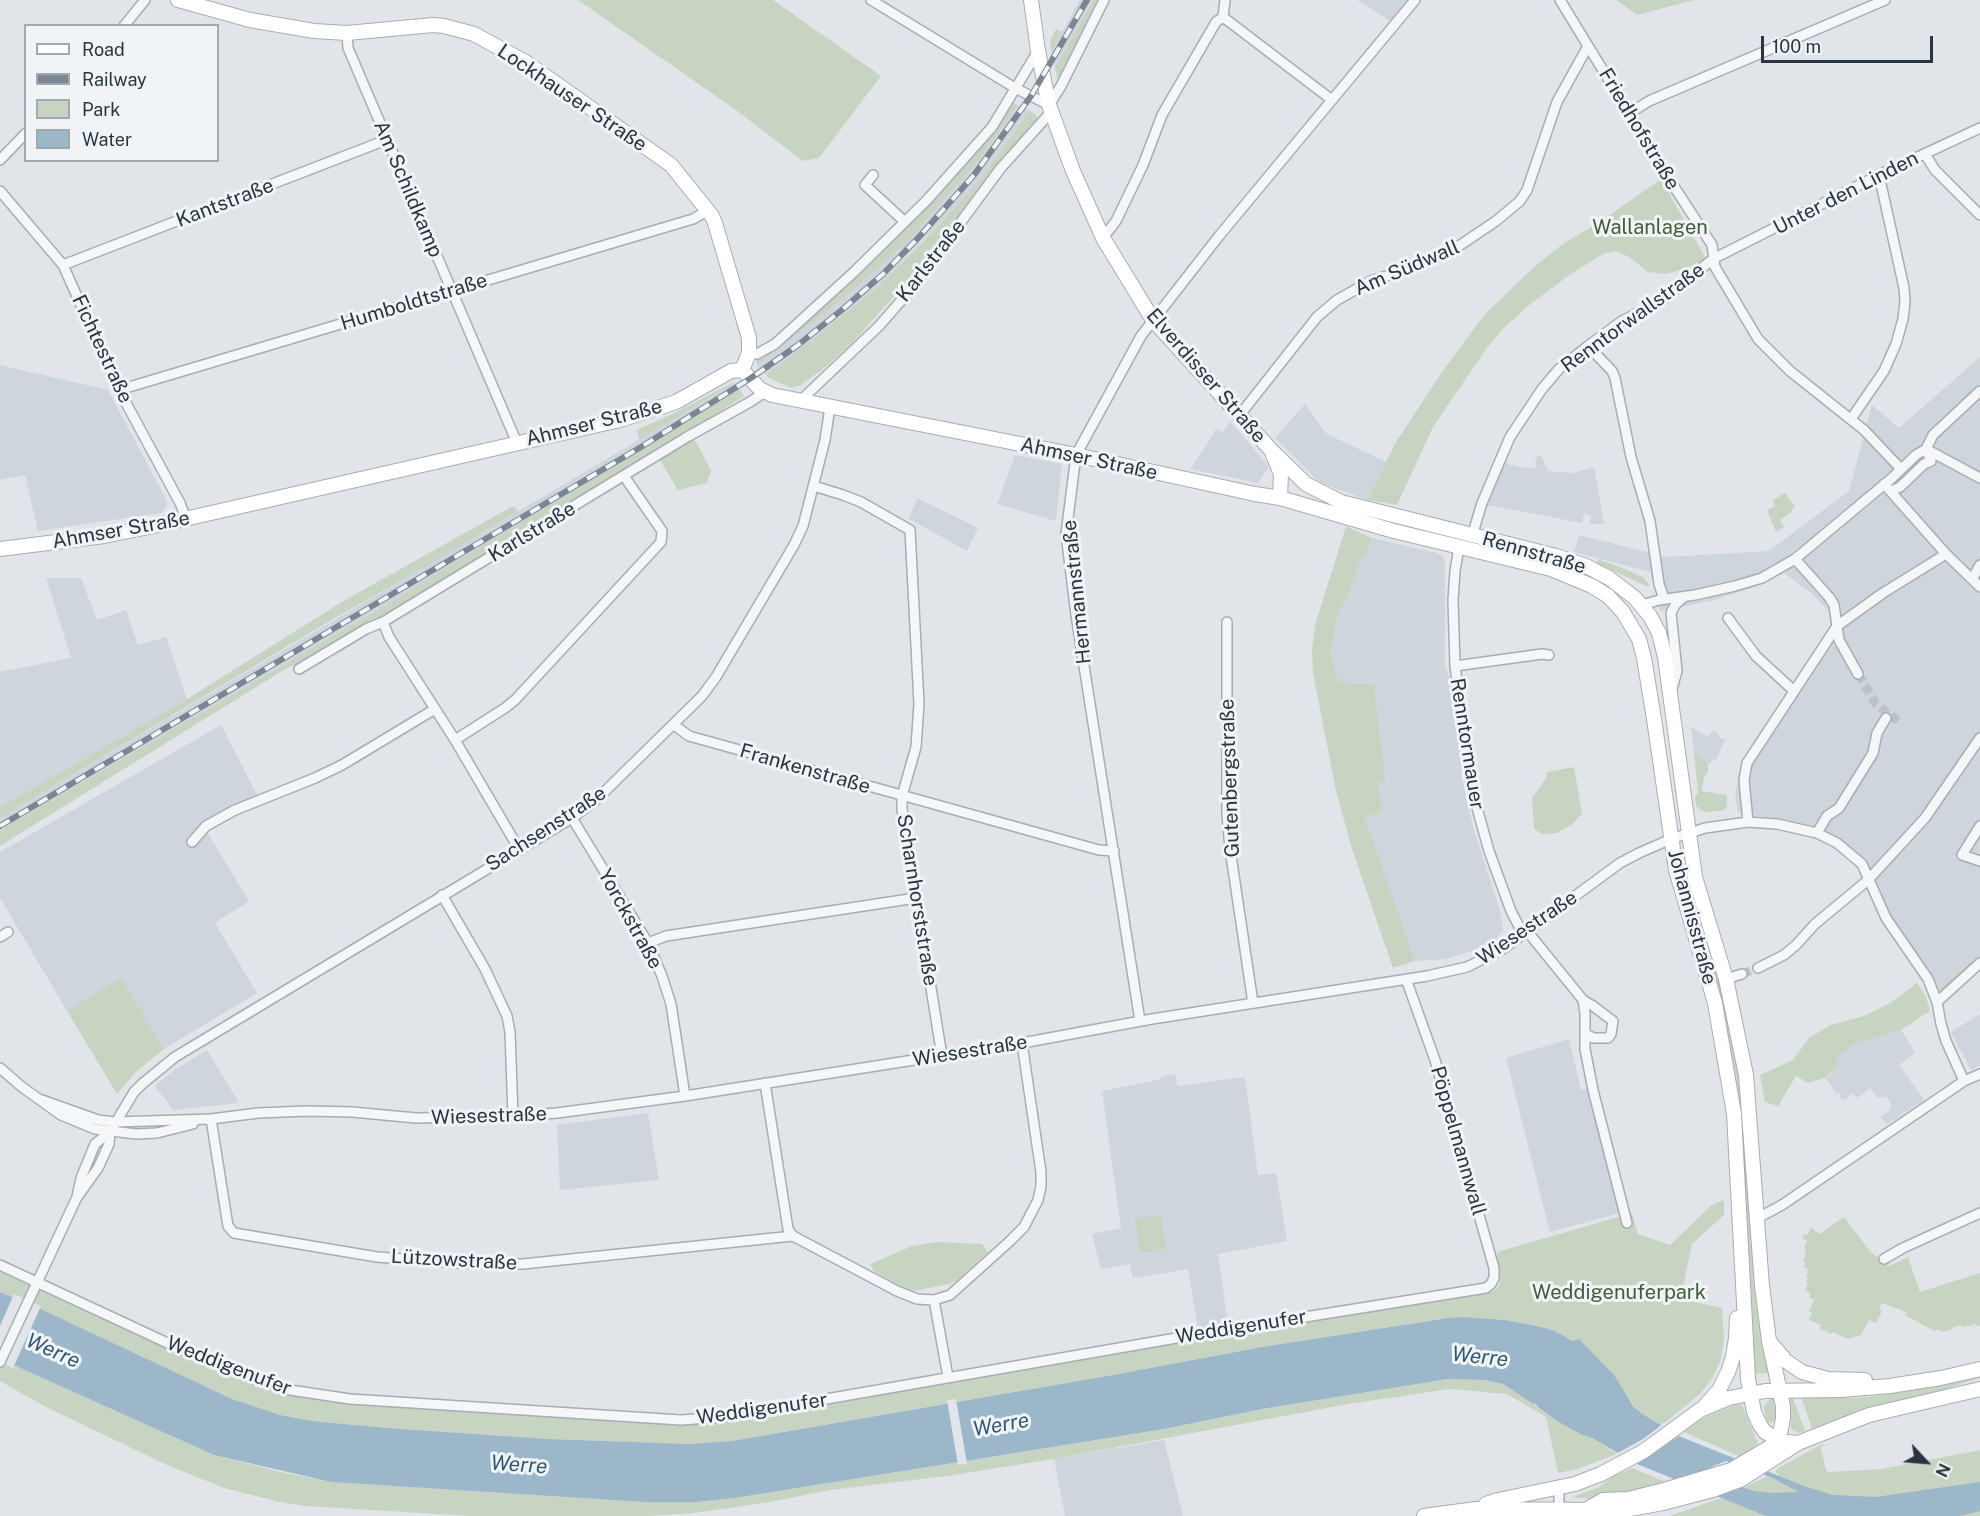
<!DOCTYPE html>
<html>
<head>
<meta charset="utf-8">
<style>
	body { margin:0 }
	#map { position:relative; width:1980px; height:1516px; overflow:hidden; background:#e1e5ea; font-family:"Public Sans",sans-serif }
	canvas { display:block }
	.legend { position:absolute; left:24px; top:24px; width:195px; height:138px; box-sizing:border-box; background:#f1f4f7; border:2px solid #a1a8ae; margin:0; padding:8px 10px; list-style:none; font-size:18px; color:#293541 }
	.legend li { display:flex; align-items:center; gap:12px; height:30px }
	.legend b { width:30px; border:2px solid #a1a8ae }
	.north { position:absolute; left:1896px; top:1432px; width:60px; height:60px; -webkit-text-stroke:4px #f1f4f7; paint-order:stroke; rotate:116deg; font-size:16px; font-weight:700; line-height:24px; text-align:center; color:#293541 }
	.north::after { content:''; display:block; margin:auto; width:21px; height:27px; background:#293541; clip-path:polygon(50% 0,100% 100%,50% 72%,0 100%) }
	.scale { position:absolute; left:1761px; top:36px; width:172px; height:27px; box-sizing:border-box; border:3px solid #293541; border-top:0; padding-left:8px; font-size:18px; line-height:21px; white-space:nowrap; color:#293541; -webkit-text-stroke:4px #f1f4f7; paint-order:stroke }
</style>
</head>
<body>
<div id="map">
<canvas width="1980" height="1516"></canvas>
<ul class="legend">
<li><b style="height:8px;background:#fff"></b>Road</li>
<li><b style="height:8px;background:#7a8693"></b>Railway</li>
<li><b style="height:16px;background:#c8d4c2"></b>Park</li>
<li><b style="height:16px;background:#9cb7c9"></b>Water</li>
</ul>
<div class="north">N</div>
<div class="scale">100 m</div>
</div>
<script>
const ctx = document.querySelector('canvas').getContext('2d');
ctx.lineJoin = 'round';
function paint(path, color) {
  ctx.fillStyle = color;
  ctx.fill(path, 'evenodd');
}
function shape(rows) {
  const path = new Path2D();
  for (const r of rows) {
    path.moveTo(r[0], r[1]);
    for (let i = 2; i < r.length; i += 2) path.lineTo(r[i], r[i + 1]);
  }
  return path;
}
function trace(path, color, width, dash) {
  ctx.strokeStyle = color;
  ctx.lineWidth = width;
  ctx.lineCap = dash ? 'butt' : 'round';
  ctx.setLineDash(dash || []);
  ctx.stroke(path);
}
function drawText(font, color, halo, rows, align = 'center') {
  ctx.font = font + ' "Public Sans",sans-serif';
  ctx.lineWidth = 6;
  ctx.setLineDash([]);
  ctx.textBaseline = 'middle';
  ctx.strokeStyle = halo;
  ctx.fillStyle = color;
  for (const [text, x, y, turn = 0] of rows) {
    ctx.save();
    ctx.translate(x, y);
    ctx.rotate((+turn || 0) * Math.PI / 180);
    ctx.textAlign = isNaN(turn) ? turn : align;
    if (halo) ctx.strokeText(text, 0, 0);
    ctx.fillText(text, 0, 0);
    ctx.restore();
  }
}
const built = shape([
	[1080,0,1093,0,1055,68,1051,52],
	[1357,0,1407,0,1390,21],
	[1018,105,1030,111,975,186,947,216,870,294,766,375,757,365,841,301,911,238,979,160],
	[1980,357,1980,954,1939,989,1920,958,1892,919,1871,885,1864,863,1809,828,1781,819,1738,813,1735,794,1741,763,1804,665,1830,631,1832,615,1811,593,1784,573,1752,588,1711,601,1660,611,1651,572,1574,552,1579,535,1667,557,1769,551,1849,491,1872,405,1899,428],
	[0,365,108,390,167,501,166,508,161,513,38,531,25,475,0,480],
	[735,383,739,389,534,516,379,609,0,830,0,818],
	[1305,404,1327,434,1386,462,1367,500,1319,482,1275,438],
	[1230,421,1269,467,1258,483,1191,469,1216,429,1223,432],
	[1015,455,1062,464,1056,521,997,504],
	[1541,455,1548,471,1573,473,1594,467,1604,524,1590,524,1591,516,1584,514,1582,523,1488,505,1502,462,1519,467,1537,468,1535,458],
	[917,498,978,528,967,551,909,519],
	[1372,538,1437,553,1442,556,1445,561,1445,666,1452,685,1462,769,1461,774,1472,823,1500,911,1503,930,1497,938,1474,950,1446,959,1415,961,1367,829,1330,655,1338,615,1349,593,1362,557,1365,558],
	[46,578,81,578,97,620,126,610,138,645,166,637,187,699,0,807,0,672,71,658],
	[221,725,257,795,202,824,249,901,215,923,257,993,164,1049,121,977,67,1011,0,898,0,852],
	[1691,727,1704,735,1709,736,1713,731,1719,734,1718,737,1725,739,1717,758,1708,764,1694,751],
	[1980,1014,1980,1065,1971,1070,1951,1032],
	[1901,1030,1915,1053,1899,1065,1924,1100,1887,1124,1880,1117,1889,1111,1891,1104,1888,1098,1885,1096,1878,1098,1870,1088,1858,1098,1853,1093,1843,1101,1840,1097,1841,1095,1839,1093,1837,1094,1825,1078,1831,1074,1835,1058,1854,1044],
	[1569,1039,1581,1090,1587,1089,1620,1213,1550,1232,1506,1058],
	[207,1050,239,1103,173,1110,155,1086,173,1071],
	[1175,1074,1178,1086,1245,1077,1258,1175,1276,1173,1287,1241,1218,1254,1228,1324,1198,1329,1188,1269,1133,1278,1130,1264,1101,1269,1092,1234,1121,1228,1102,1091,1157,1080,1164,1076],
	[648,1113,659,1180,560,1190,557,1125],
	[1164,1440,1183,1516,1065,1516,1054,1459]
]);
const green = shape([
	[578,0,773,0,881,76,819,158,803,161,736,110],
	[1080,0,1051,52,1050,41,1056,29,1062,32],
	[1093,0,1097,0,1058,82,1055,68],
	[1616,0,1694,0,1637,15],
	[1012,102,1018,105,979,160,911,238,841,301,757,365,756,360,769,352,871,261],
	[1030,111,1038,117,1034,123,904,285,853,342,823,369,801,385,791,388,769,378,766,375,870,294,920,245,975,186],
	[1661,179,1706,259,1682,270,1665,274,1648,272,1629,257,1616,251,1603,254,1568,276,1528,306,1503,329,1486,349,1433,427,1397,505,1367,500,1396,442,1440,375,1484,315,1535,266,1564,243,1600,222],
	[732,383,735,383,639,440,637,430,674,413],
	[739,389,744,396,690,431,353,633,282,671,0,846,0,830,379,609],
	[693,437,711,470,707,483,678,490,658,457],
	[1785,493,1795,507,1791,510,1792,512,1780,520,1784,527,1776,532,1767,510,1775,506,1773,500],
	[513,506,518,511,437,560,335,618,0,818,0,807,187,699,345,600],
	[1346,526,1372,538,1365,558,1362,557,1349,593,1338,615,1330,655,1339,683,1374,685,1385,780,1378,782,1382,812,1364,816,1415,961,1393,968,1352,849,1336,791,1313,673,1312,648,1316,622],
	[1598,559,1630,571,1644,578,1649,585,1648,587,1597,563],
	[1694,751,1708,764,1708,772,1705,776,1701,791,1727,795,1727,806,1723,811,1704,812,1696,806,1695,796,1698,793],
	[1574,767,1582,813,1574,823,1557,833,1542,834,1534,829,1532,798,1547,777,1547,772],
	[1687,872,1711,962,1721,984,1741,1080,1752,1248,1768,1373,1754,1374,1740,1122,1734,1071,1723,1014,1683,873],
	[1980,954,1980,971,1949,996,1944,1002,1939,989],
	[121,977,164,1049,137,1071,117,1094,67,1011],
	[1917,983,1926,997,1930,1011,1901,1030,1854,1044,1836,1058,1838,1065,1825,1078,1808,1083,1796,1076,1778,1106,1765,1102,1760,1075,1793,1060,1809,1038,1831,1025,1864,1016,1890,1003],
	[1724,1200,1724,1215,1692,1244,1682,1291,1685,1300,1722,1308,1724,1339,1721,1359,1713,1377,1700,1394,1662,1425,1641,1413,1634,1406,1601,1362,1579,1339,1573,1341,1537,1326,1505,1320,1464,1317,1448,1318,1262,1347,1113,1375,732,1441,690,1444,549,1439,387,1428,312,1421,280,1415,254,1408,232,1399,43,1310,0,1292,0,1270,223,1371,261,1387,289,1393,682,1424,726,1421,940,1382,1494,1291,1500,1285,1497,1252,1632,1213,1638,1234,1670,1245,1712,1205],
	[1161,1215,1166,1249,1140,1253,1135,1219],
	[1844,1217,1871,1252,1890,1266,1908,1257,1920,1292,1980,1273,1980,1326,1977,1326,1976,1324,1963,1327,1962,1325,1953,1327,1953,1329,1941,1332,1940,1329,1934,1331,1905,1315,1906,1312,1882,1303,1879,1309,1882,1311,1876,1323,1869,1320,1861,1335,1848,1339,1833,1332,1831,1334,1820,1329,1821,1325,1809,1320,1812,1313,1809,1311,1814,1300,1809,1297,1810,1293,1805,1290,1808,1283,1806,1282,1808,1278,1806,1276,1809,1270,1804,1267,1806,1263,1803,1261,1806,1254,1804,1253,1806,1249,1804,1247,1807,1241,1802,1238,1805,1234,1808,1235,1811,1227,1819,1234],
	[939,1242,982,1244,988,1252,957,1280,949,1284,920,1290,913,1291,904,1288,875,1272,870,1264,912,1246],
	[0,1359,214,1455,281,1472,331,1482,644,1502,697,1502,735,1498,1164,1429,1262,1409,1448,1379,1484,1380,1503,1384,1533,1404,1535,1403,1540,1410,1552,1418,1582,1435,1592,1438,1617,1454,1577,1469,1558,1473,1546,1417,1507,1394,1450,1389,1348,1404,1054,1459,954,1475,831,1490,770,1502,694,1513,647,1516,472,1516,305,1506,280,1502,224,1488,167,1465,44,1406,0,1381],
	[1980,1374,1980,1378,1936,1392,1866,1410,1812,1429,1801,1397,1857,1398,1882,1395],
	[1792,1395,1805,1431,1798,1433,1791,1429,1791,1411,1789,1397],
	[1771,1398,1774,1399,1776,1415,1775,1421,1770,1423,1767,1421,1764,1410,1764,1406],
	[1737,1404,1742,1405,1758,1443,1751,1451,1741,1457,1684,1432,1697,1421],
	[1824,1443,1821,1449,1826,1470,1828,1472,1882,1469,1980,1450,1980,1516,1670,1516,1721,1498,1768,1476,1778,1475,1775,1470],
	[1632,1468,1671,1484,1590,1499,1572,1497,1599,1487,1612,1477]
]);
const water = shape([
	[0,1292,43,1310,232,1399,280,1415,312,1421,387,1428,549,1439,691,1444,732,1441,1113,1375,1262,1347,1448,1318,1464,1317,1505,1320,1537,1326,1555,1331,1572,1341,1579,1339,1614,1375,1633,1406,1641,1413,1681,1437,1804,1486,1833,1495,1876,1497,1980,1482,1980,1511,1960,1516,1766,1516,1637,1464,1592,1438,1582,1435,1557,1421,1540,1409,1535,1403,1533,1404,1503,1384,1484,1380,1448,1379,1262,1409,1164,1429,735,1498,697,1502,644,1502,331,1482,214,1455,0,1359],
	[1726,1461,1773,1478,1798,1492,1772,1493,1754,1491,1718,1480,1711,1474,1713,1466]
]);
const pier = shape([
	[14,1294,41,1306,13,1368,0,1362,0,1326],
	[956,1399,967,1464,958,1465,947,1400],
	[1664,1423,1682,1434,1634,1466,1614,1455,1643,1439]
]);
const streetTunnel = shape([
	[1858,674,1876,704,1898,721],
	[1742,974,1758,968]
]);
const street = shape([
	[871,0,1015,88,1049,105,1061,86,1104,0],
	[1225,0,1223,17,1332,100],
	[1560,0,1673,185,1712,245,1715,267,1758,339,1790,371,1864,430,1901,469],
	[124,26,145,0],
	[347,33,348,48,517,443],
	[1630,113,1649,101,1885,0],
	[1925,154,1935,170,1980,215],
	[0,160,26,133],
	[873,175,865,185,905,222],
	[0,191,63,265,119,390,180,503,186,519],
	[1103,238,1116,221,1143,165,1162,115,1216,22,1223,17],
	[63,265,386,140],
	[1588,346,1612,371,1615,378,1631,457,1650,521,1659,584,1664,599],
	[749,353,757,354,775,344,854,272,927,200,992,127,1038,51],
	[119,390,693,219,707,211],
	[800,401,879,326,913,287,1000,169,1051,112],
	[1239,416,1317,317,1337,300,1371,281,1408,269,1450,252,1496,221,1520,201,1527,190,1557,102,1588,46],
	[1851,419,1884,371,1896,344,1903,319,1905,302,1904,288,1879,175],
	[1926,449,1980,478],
	[1884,484,1946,554,1980,587],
	[814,486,843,495,861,502,910,530,919,704,916,747,902,796,902,809,942,1056],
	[1891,491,1900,487,1924,464,1931,461,1926,449],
	[1472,536,1482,503,1510,437,1542,389,1559,369,1588,346,1622,321,1661,301,1713,259,1879,175,1980,128],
	[1459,547,1455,571,1453,600,1455,666,1471,786,1489,851,1511,911,1523,934],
	[1795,559,1829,597,1834,605,1839,640,1858,674],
	[1973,578,1980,565],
	[1642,605,1659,600,1695,595,1735,586,1762,578,1795,559,1892,478,1916,455,1926,449,1933,435,1980,391],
	[1728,618,1756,656,1794,691],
	[383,622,389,637,455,740,519,849],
	[1227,622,1227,814,1230,849,1253,1003],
	[1455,666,1542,654,1549,655],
	[299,669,366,629,383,622,687,437,750,402,765,392],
	[1672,689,1677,671,1671,613,1675,605,1685,596],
	[674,725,689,736,1099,850,1114,851],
	[455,740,505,708,515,700,661,542,662,531,624,476],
	[572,818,648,943,662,976,671,1004,685,1096],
	[1748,822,1744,780,1747,763,1837,626,1883,593,1946,554],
	[1980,826,1962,855,1980,861],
	[1817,833,1827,816,1839,808,1873,753,1877,733,1886,718],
	[192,842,206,826,235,810,315,778,342,765,435,709],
	[442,895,485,969,507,1016,510,1032,513,1116],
	[1527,931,1583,1000,1593,1006,1613,1021,1611,1034,1608,1038,1593,1038,1586,1034],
	[0,937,8,932],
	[648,943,666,936,916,898],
	[1758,968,1784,955,1796,945,1815,924,1868,880,1925,818,1980,738],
	[1726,979,1742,974],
	[1583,1000,1585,1013,1585,1049,1593,1090,1627,1223],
	[1937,1002,1980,963],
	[1140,1021,1076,615,1066,534,1076,455,1141,336,1219,236,1415,0],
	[0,1068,22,1087,61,1115,95,1129,136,1134,157,1133,193,1124],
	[765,1083,788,1229,793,1236,897,1291,917,1299,934,1300,950,1295,1010,1241,1024,1227,1038,1200,1041,1186,1041,1172,1022,1043],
	[42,1100,98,1120,115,1122,211,1119,258,1113,307,1111,352,1112,416,1118,513,1116,557,1113,685,1096,1022,1043,1152,1019,1427,976,1467,967,1503,949,1620,863,1639,853,1671,839,1705,828,1748,822,1777,824,1817,833,1837,843,1862,864,1886,918,1928,979,1937,1002,1941,1024,1946,1041,1964,1081],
	[211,1119,228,1226,234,1233,377,1257,458,1263,523,1264,793,1236],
	[78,1196,98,1168,109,1144,110,1132],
	[1756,1219,1782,1205,1964,1081,1980,1074],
	[1884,1259,1903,1248,1980,1213],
	[0,1265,176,1347,254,1379,290,1390,350,1399,681,1420,723,1417,1205,1333,1486,1288,1491,1284,1494,1278,1494,1268,1435,1060,1406,979],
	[934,1300,948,1377],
	[0,1362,77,1197,81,1178,95,1144,110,1132,134,1092,142,1084,175,1057,572,818,594,802,702,696,716,677,794,545,803,526,825,440,830,407],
	[1559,1515,1559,1488]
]);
const secondary = shape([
	[178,0,250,20,314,31,347,33,433,25,444,26,474,34,527,63,671,165,712,216,715,223,749,338,749,353,742,370],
	[1031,0,1038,51,1049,105,1073,171,1103,238,1153,320,1271,450,1306,484,1341,502,1556,556,1586,566,1609,578,1635,598,1650,616,1659,633,1665,657,1695,877,1726,979,1746,1075,1762,1286,1769,1341,1783,1406,1783,1418,1781,1429,1777,1439,1770,1447,1731,1470,1664,1490,1628,1499,1603,1500,1586,1510],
	[1273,455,1281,474,1280,498],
	[0,549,104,536,154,526,620,420,676,402,731,371,742,370,760,389,772,395,1076,455,1255,494,1280,498,1394,531,1551,569,1592,586,1608,596,1623,612,1639,639,1644,658,1654,719,1676,870,1715,1003,1734,1114,1748,1379,1754,1412,1760,1425,1765,1432,1777,1439,1787,1442,1798,1443],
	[1769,1341,1786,1361,1802,1372,1828,1379,1865,1380],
	[1704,1407,1719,1390,1728,1372,1733,1357,1736,1338,1737,1318],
	[1486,1504,1498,1500,1575,1484,1601,1474,1644,1451,1700,1410,1729,1398,1765,1391,1841,1390,1890,1386,1941,1378,1980,1369],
	[1424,1516,1476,1509,1603,1510,1630,1509,1663,1503,1713,1490,1740,1480,1798,1443,1869,1415,1980,1389]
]);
const rail = shape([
	[0,826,641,447,751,378,798,345,843,309,883,274,919,237,974,175,1031,96,1087,0]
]);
const streetNames = [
	["Lockhauser Straße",572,98,34],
	["Friedhofstraße",1639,129,59],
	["Am Schildkamp",408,189,67],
	["Unter den Linden",1846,193,-27],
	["Kantstraße",225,203,-21],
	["Karlstraße",931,261,-52],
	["Am Südwall",1407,268,-23],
	["Humboldtstraße",414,302,-17],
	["Renntorwallstraße",1633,318,-36],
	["Fichtestraße",102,349,65],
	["Elverdisser Straße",1206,376,49],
	["Ahmser Straße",594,423,-14],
	["Ahmser Straße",1089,459,12],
	["Ahmser Straße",121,530,-10],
	["Karlstraße",532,532,-31],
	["Rennstraße",1534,553,16],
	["Hermannstraße",1077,592,-96],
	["Renntormauer",1467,744,81],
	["Frankenstraße",805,769,16],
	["Gutenbergstraße",1230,778,-92],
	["Sachsenstraße",546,829,-33],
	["Scharnhorststraße",917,900,81],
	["Johannisstraße",1692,917,75],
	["Yorckstraße",630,919,61],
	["Wiesestraße",1527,928,-34],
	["Wiesestraße",970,1051,-9],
	["Wiesestraße",489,1116,-2],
	["Pöppelmannwall",1458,1141,74],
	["Lützowstraße",454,1260,3],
	["Weddigenufer",1241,1327,-9],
	["Weddigenufer",229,1366,21],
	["Weddigenufer",762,1409,-8]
];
const parkNames = [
	["Wallanlagen",1650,228],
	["Weddigenuferpark",1619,1293]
];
const waterNames = [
	["Werre",53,1351,24],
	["Werre",1480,1357,6],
	["Werre",1001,1425,-10],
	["Werre",519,1465,4]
];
paint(built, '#cfd5dc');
paint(green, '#c8d4c2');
paint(water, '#9cb7c9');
paint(pier, '#e1e5ea');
trace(streetTunnel, '#bcc2c8', 9, [9, 4.5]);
trace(street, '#a6adb4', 12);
trace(secondary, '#a6adb4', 16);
trace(street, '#f4f6f8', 9);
trace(secondary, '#fff', 14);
trace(rail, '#7a8693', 6);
trace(rail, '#f1f4f7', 4, [11]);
drawText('20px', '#293541', '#f1f4f7', streetNames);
drawText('20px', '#425d37', '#f1f4f7', parkNames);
drawText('italic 21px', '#335875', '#f1f4f7', waterNames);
</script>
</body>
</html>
